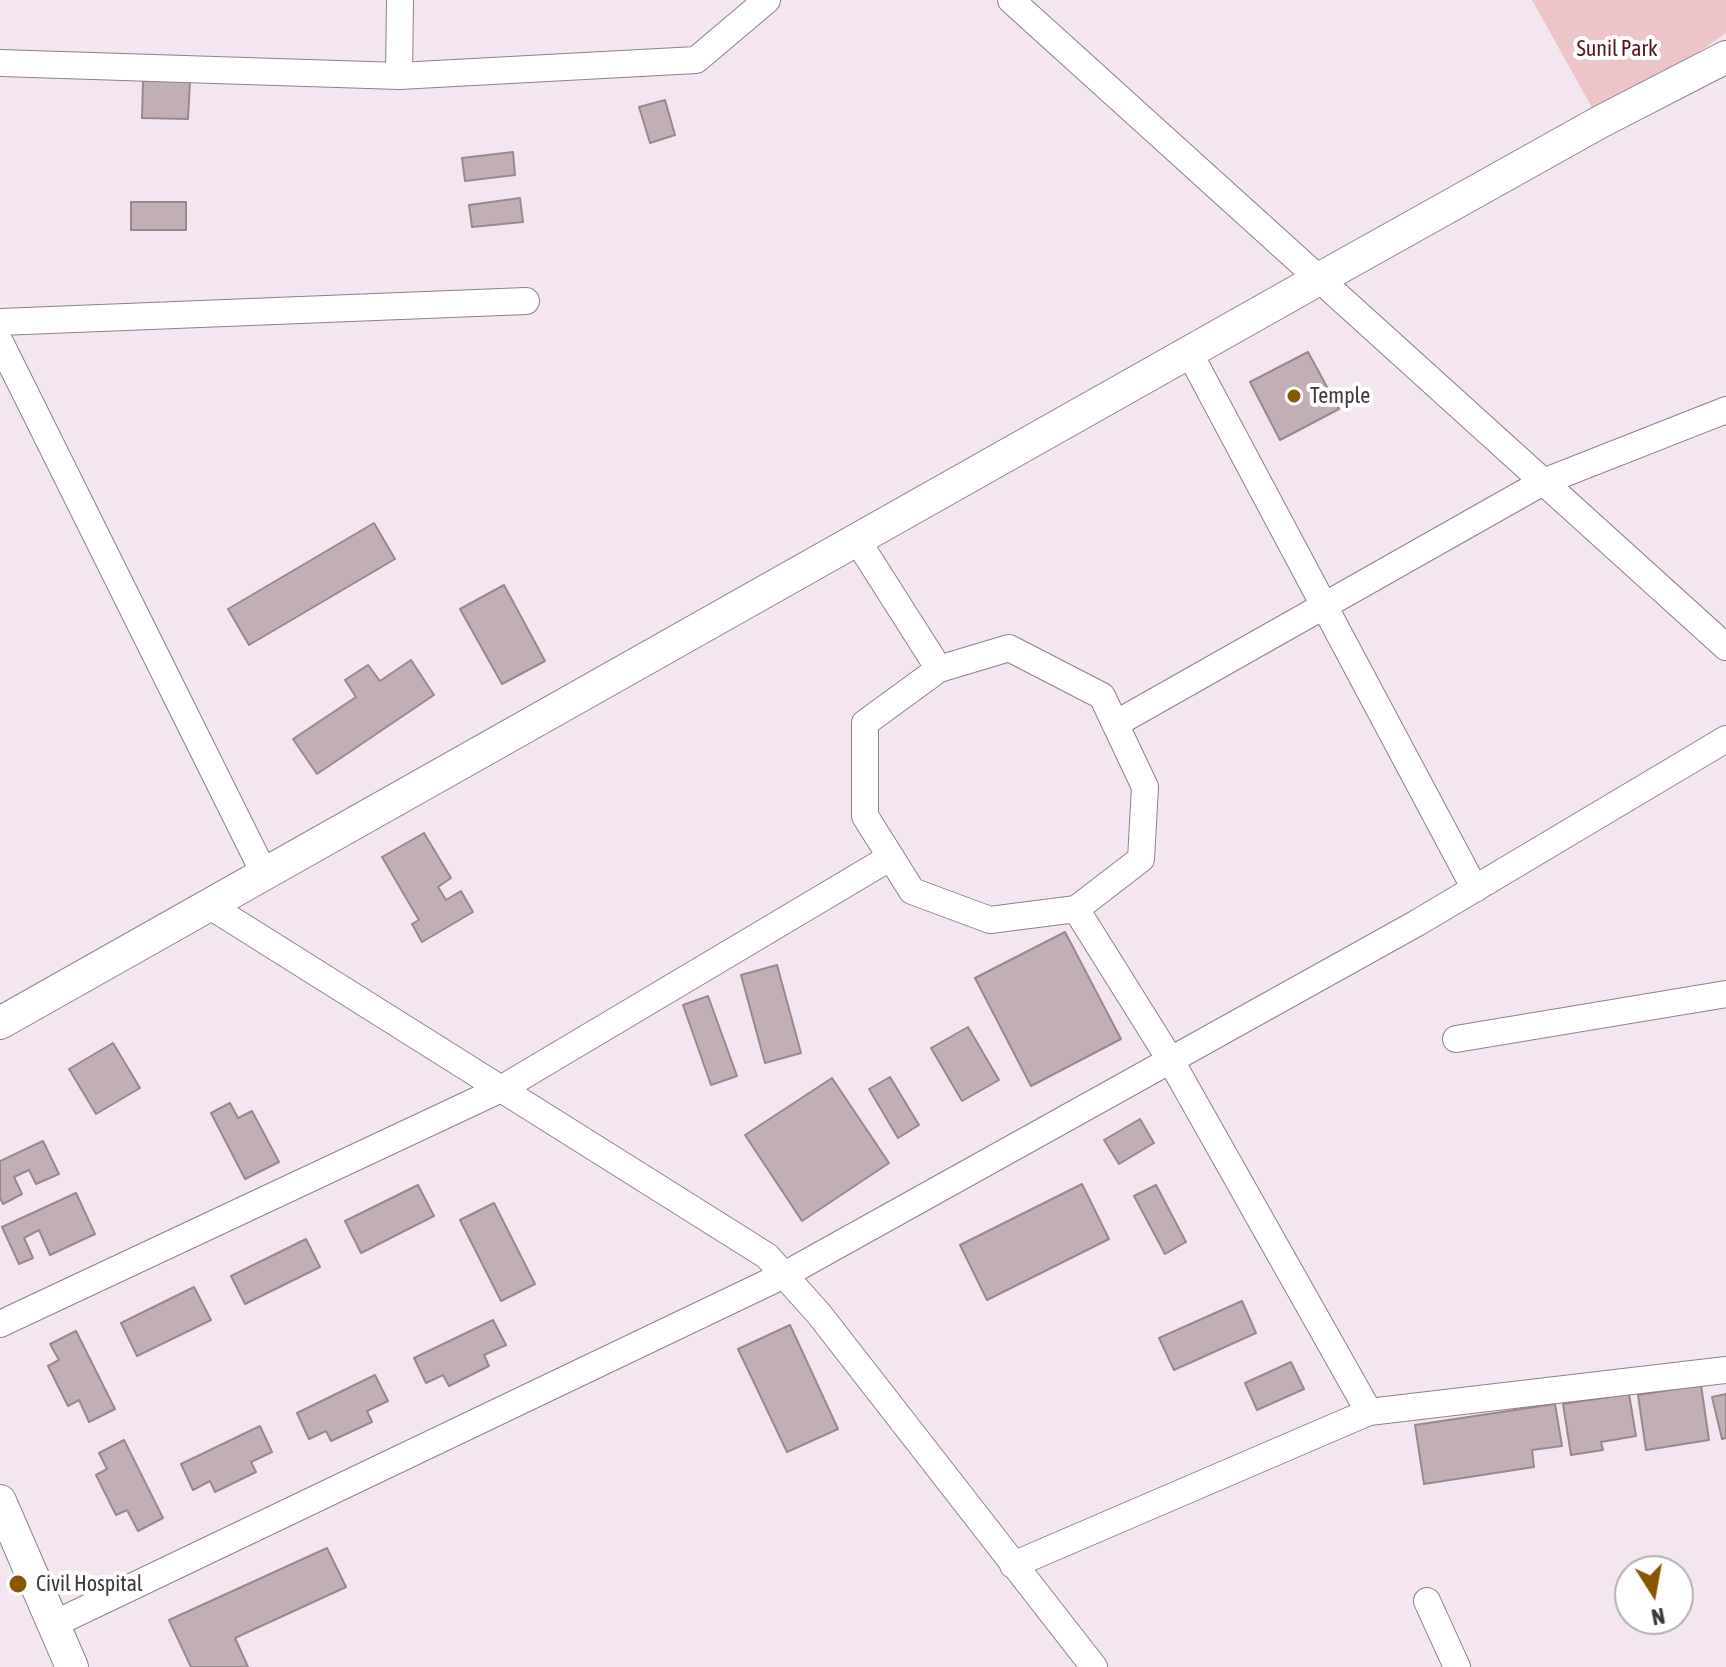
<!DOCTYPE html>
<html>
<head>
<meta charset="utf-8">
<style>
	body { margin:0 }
	#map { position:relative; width:1726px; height:1667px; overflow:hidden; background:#f4e6f0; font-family:"Asap Condensed",sans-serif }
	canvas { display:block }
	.north { position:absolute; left:1614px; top:1555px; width:80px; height:80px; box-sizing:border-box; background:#fff; border:2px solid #b2b0b1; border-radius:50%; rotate:169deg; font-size:22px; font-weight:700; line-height:32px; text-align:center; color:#3f393d }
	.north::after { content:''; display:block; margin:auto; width:28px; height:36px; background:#895700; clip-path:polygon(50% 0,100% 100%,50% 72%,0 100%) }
</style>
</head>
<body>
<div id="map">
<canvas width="1726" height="1667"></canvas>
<div class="north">N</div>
</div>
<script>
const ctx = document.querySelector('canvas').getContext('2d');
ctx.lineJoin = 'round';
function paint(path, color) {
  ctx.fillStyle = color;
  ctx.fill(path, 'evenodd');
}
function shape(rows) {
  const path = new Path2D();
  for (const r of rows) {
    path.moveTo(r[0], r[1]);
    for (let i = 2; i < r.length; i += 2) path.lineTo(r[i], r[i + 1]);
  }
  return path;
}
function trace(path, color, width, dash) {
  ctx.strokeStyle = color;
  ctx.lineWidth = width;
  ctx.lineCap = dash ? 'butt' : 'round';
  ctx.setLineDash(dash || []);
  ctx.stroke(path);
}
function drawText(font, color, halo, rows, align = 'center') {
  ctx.font = font + ' "Asap Condensed",sans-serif';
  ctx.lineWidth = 8;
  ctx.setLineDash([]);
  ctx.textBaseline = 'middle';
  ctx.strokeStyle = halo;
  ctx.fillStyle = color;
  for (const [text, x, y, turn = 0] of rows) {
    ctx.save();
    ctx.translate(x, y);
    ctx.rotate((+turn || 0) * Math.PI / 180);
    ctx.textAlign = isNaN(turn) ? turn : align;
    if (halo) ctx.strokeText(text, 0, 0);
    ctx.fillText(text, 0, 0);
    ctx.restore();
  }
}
const green = shape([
	[1532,0,1726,0,1726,33,1600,122]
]);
const building = shape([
	[143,80,190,81,188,119,142,118,143,80],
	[665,100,675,135,650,143,639,107,665,100],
	[513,152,515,175,465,181,462,158,513,152],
	[520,198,523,222,472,227,469,205,520,198],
	[131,202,186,202,186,230,131,230,131,202],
	[1308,352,1339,409,1280,440,1250,382,1308,352],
	[374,523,395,559,249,645,228,609,374,523],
	[504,585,545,661,502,684,460,609,504,585],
	[411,660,434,695,317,774,293,739,356,697,345,680,368,665,380,681,411,660],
	[424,833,451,878,438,887,446,900,461,891,473,912,422,942,412,924,419,920,382,857,424,833],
	[1065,932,1121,1039,1031,1086,975,978,1065,932],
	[777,965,801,1053,765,1063,741,975,777,965],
	[708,996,737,1076,711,1085,683,1005,708,996],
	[968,1027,999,1080,962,1101,931,1048,968,1027],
	[113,1043,140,1088,96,1114,69,1069,113,1043],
	[890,1077,919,1125,898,1138,869,1089,890,1077],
	[832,1078,889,1163,802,1221,745,1135,832,1078],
	[230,1103,238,1118,252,1111,279,1162,245,1179,211,1113,230,1103],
	[1140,1119,1154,1143,1119,1164,1104,1140,1140,1119],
	[43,1141,59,1174,36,1184,29,1170,14,1177,22,1194,3,1204,0,1198,0,1161,43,1141],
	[1082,1184,1109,1239,987,1300,960,1245,1082,1184],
	[418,1185,434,1216,361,1253,345,1221,418,1185],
	[1156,1185,1186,1242,1165,1254,1134,1196,1156,1185],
	[76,1193,95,1234,50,1255,39,1230,24,1238,33,1258,19,1264,2,1227,76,1193],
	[494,1203,535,1284,501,1301,460,1220,494,1203],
	[306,1239,320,1267,245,1304,231,1276,306,1239],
	[194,1287,211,1320,137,1356,121,1323,194,1287],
	[1242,1301,1256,1333,1174,1370,1159,1338,1242,1301],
	[493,1320,506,1345,484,1355,489,1366,449,1386,443,1375,426,1383,414,1358,493,1320],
	[790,1325,838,1429,787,1452,738,1349,790,1325],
	[76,1331,115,1409,89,1422,79,1400,68,1406,48,1366,59,1360,50,1344,76,1331],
	[1291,1362,1304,1389,1257,1410,1245,1383,1291,1362],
	[375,1375,388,1401,367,1411,372,1422,331,1441,326,1431,309,1439,297,1413,375,1375],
	[1701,1385,1709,1440,1646,1450,1638,1395,1701,1385],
	[1629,1394,1636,1436,1601,1442,1603,1450,1571,1455,1563,1404,1629,1394],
	[1726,1394,1726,1438,1722,1439,1712,1397,1726,1394],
	[1555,1404,1562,1446,1532,1450,1534,1467,1424,1484,1415,1425,1555,1404],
	[260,1426,272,1452,251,1462,256,1472,215,1492,210,1481,193,1490,181,1464,260,1426],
	[124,1440,163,1518,138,1531,127,1510,116,1515,96,1475,107,1469,99,1453,124,1440],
	[327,1548,346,1587,235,1638,248,1667,191,1667,169,1620,327,1548]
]);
const minor = shape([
	[1011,0,1726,647],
	[0,63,399,76,400,0],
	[399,76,696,60,767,0],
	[0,322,526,301],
	[0,342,265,875],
	[1189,352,1475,889],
	[857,540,939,669],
	[1115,724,1543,482,1726,410],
	[210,906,767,1256,819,1314,1094,1667],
	[1076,909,990,920,912,891,865,816,865,723,939,669,1009,648,1102,696,1145,787,1141,859,1076,909,1171,1061,1369,1412],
	[1456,1039,1726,994],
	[0,1324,501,1089,891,857],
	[1013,1565,1369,1412,1726,1370],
	[1427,1601,1457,1667],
	[54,1624,786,1274,1417,923,1726,739]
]);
const tertiary = shape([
	[0,1023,1319,279,1600,122,1726,57],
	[0,1501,72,1667]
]);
const markers = [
	[1294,396,8,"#895700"],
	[18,1584,10,"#895700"]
];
const parkNames = [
	["Sunil Park",1617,49]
];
const poiNames = [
	["Temple",1310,396],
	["Civil Hospital",36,1584]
];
paint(green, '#edc4c7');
paint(building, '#c1afb5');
trace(building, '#99888e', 2);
trace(minor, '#8e818b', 28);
trace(tertiary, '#8e818b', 34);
trace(minor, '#fff', 26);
trace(tertiary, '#fff', 32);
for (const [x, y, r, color] of markers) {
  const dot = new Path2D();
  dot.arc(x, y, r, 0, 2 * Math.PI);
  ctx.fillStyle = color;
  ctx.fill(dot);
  trace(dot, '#fff', 3);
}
drawText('22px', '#541622', '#fff', parkNames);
drawText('22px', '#3f393d', '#fff', poiNames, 'left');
</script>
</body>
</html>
